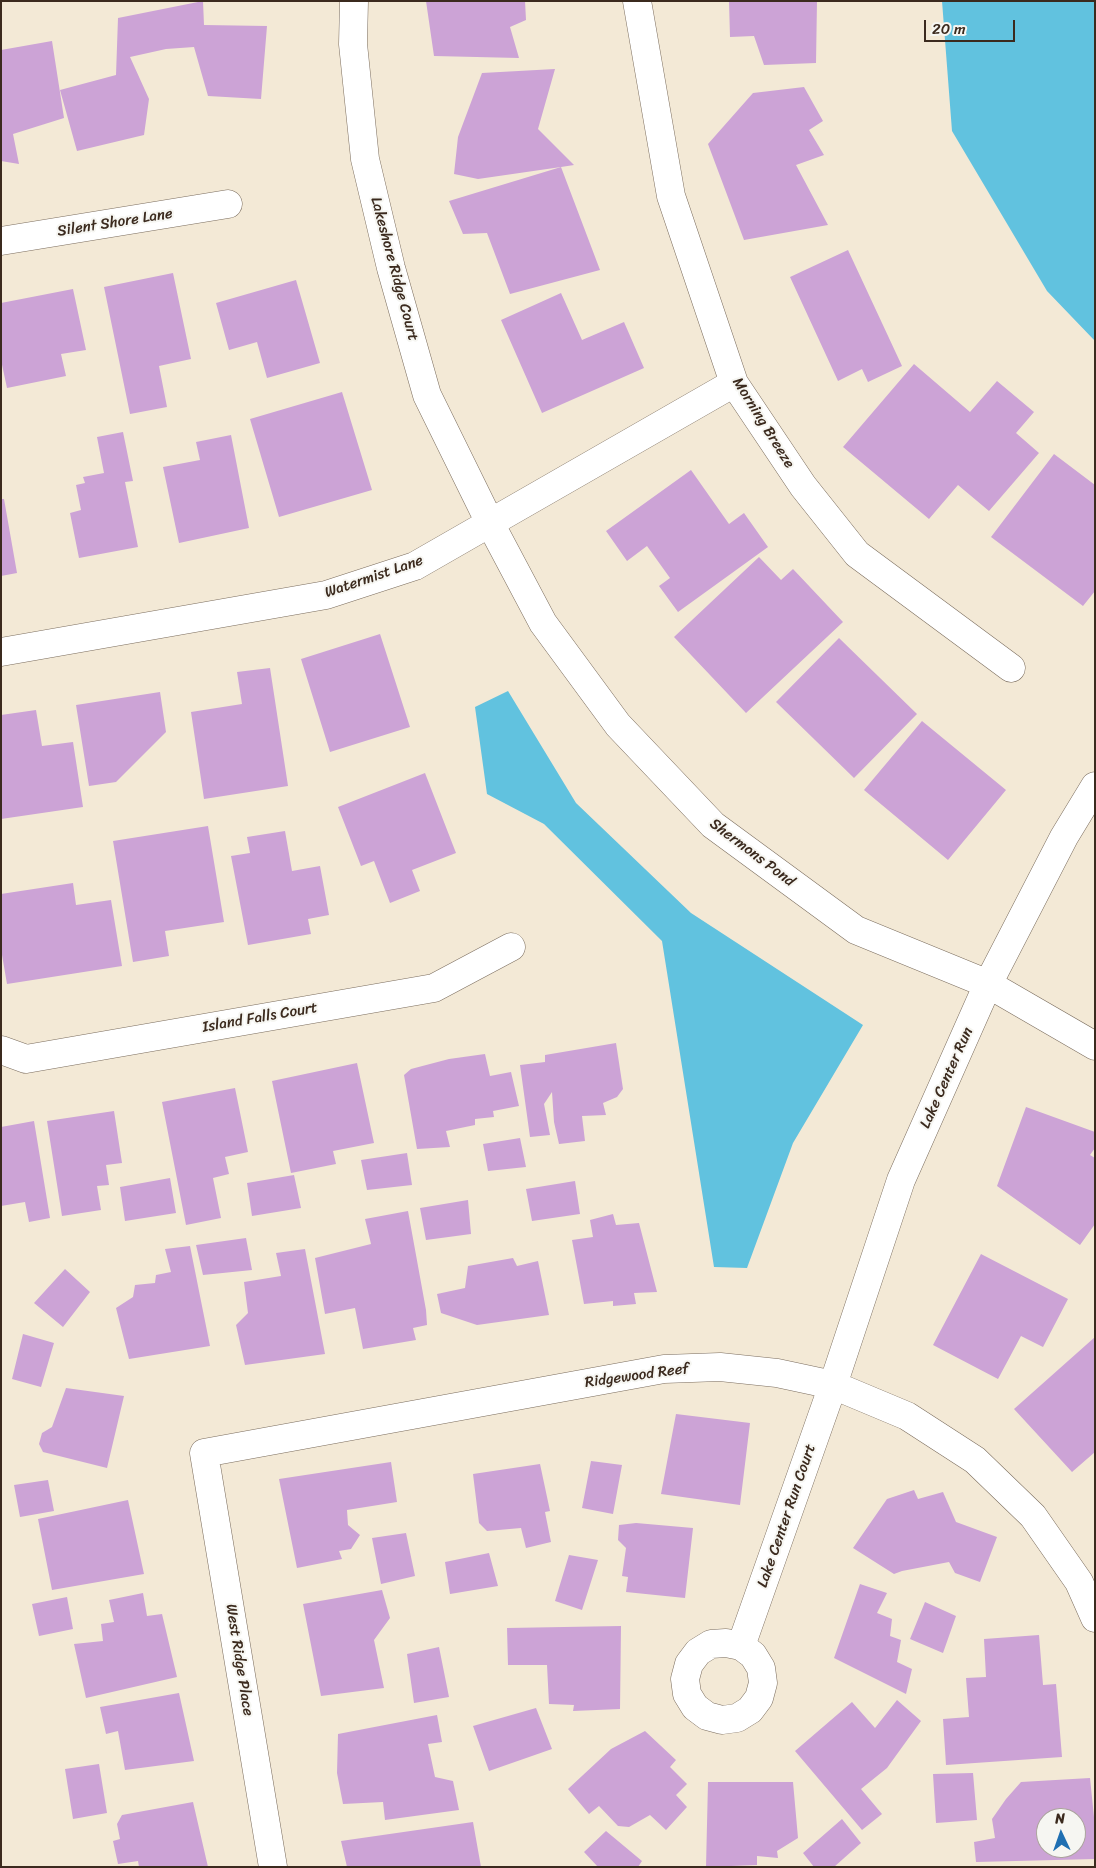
<!DOCTYPE html>
<html>
<head>
<meta charset="utf-8">
<style>
	body { margin:0 }
	#map { position:relative; width:1096px; height:1868px; overflow:hidden; background:#f3e9d6; font-family:Sriracha,sans-serif }
	canvas { display:block }
	.frame { position:absolute; inset:0; border:2px solid #3b2a1e; pointer-events:none }
	.north { position:absolute; left:1036px; top:1808px; width:50px; height:50px; box-sizing:border-box; background:#f6f6f2; border:1px solid #aba49d; border-radius:50%; rotate:357deg; font-size:14px; font-weight:700; line-height:20px; text-align:center; color:#3b2a1e }
	.north::after { content:''; display:block; margin:auto; width:18px; height:22px; background:#1f6fb2; clip-path:polygon(50% 0,100% 100%,50% 72%,0 100%) }
	.scale { position:absolute; left:924px; top:20px; width:91px; height:22px; box-sizing:border-box; border:2px solid #3b2a1e; border-top:0; padding-left:6px; font-size:15px; line-height:18px; white-space:nowrap; color:#3b2a1e; -webkit-text-stroke:4px #f6f6f2; paint-order:stroke }
</style>
</head>
<body>
<div id="map">
<canvas width="1096" height="1868"></canvas>
<div class="frame"></div>
<div class="north">N</div>
<div class="scale">20 m</div>
</div>
<script>
const ctx = document.querySelector('canvas').getContext('2d');
ctx.lineJoin = 'round';
function paint(path, color) {
  ctx.fillStyle = color;
  ctx.fill(path, 'evenodd');
}
function shape(rows) {
  const path = new Path2D();
  for (const r of rows) {
    path.moveTo(r[0], r[1]);
    for (let i = 2; i < r.length; i += 2) path.lineTo(r[i], r[i + 1]);
  }
  return path;
}
function trace(path, color, width, dash) {
  ctx.strokeStyle = color;
  ctx.lineWidth = width;
  ctx.lineCap = dash ? 'butt' : 'round';
  ctx.setLineDash(dash || []);
  ctx.stroke(path);
}
function drawText(font, color, halo, rows, align = 'center') {
  ctx.font = font + ' Sriracha,sans-serif';
  ctx.lineWidth = 4;
  ctx.setLineDash([]);
  ctx.textBaseline = 'middle';
  ctx.strokeStyle = halo;
  ctx.fillStyle = color;
  for (const [text, x, y, turn = 0] of rows) {
    ctx.save();
    ctx.translate(x, y);
    ctx.rotate((+turn || 0) * Math.PI / 180);
    ctx.textAlign = isNaN(turn) ? turn : align;
    if (halo) ctx.strokeText(text, 0, 0);
    ctx.fillText(text, 0, 0);
    ctx.restore();
  }
}
const water = shape([
	[942,1,1095,1,1095,341,1047,291,952,131],
	[508,691,576,803,691,913,863,1025,793,1143,747,1268,714,1267,662,941,544,824,487,794,475,707]
]);
const building = shape([
	[203,1,204,25,267,26,261,99,208,96,194,47,166,49,130,57,149,99,144,135,77,151,60,90,116,75,118,18],
	[426,1,525,1,526,20,510,27,519,58,434,56],
	[729,1,817,1,816,63,764,65,754,36,730,37],
	[52,41,64,118,13,134,19,164,1,161,1,50],
	[555,69,538,129,574,165,561,167,600,270,510,294,487,233,463,234,449,201,561,167,478,179,454,174,458,137,482,73],
	[804,87,823,121,809,130,824,155,796,165,828,225,744,240,708,144,753,93],
	[848,250,902,366,868,382,862,369,838,381,790,277],
	[173,273,191,359,159,366,167,407,130,414,104,287],
	[296,280,320,363,267,378,257,342,229,350,216,303],
	[73,289,86,350,61,354,66,376,7,388,1,360,1,303],
	[561,293,582,340,624,322,644,368,542,413,501,320],
	[914,364,970,412,997,381,1034,412,1016,433,1039,453,989,511,958,485,929,519,843,447],
	[342,392,372,490,279,517,250,419],
	[123,432,133,481,125,482,138,547,79,558,70,513,81,510,76,485,85,483,83,477,104,473,97,437],
	[231,435,249,528,179,543,163,467,200,460,196,442],
	[1054,454,1095,485,1095,591,1083,606,991,537],
	[691,470,729,524,744,513,768,547,678,612,659,586,670,578,647,546,627,561,606,531],
	[1,499,4,499,17,573,1,576],
	[759,557,781,580,793,569,843,622,746,713,674,637],
	[380,634,410,727,330,752,301,659],
	[839,638,917,714,854,778,776,702],
	[270,668,288,786,204,799,191,712,242,704,237,672],
	[160,692,166,732,116,782,89,786,76,705],
	[36,710,42,746,73,742,83,807,1,819,1,715],
	[922,721,1006,790,948,860,864,790],
	[425,773,456,853,412,870,420,891,390,903,374,861,361,866,338,807],
	[208,826,224,922,165,931,169,956,133,962,113,841],
	[285,831,292,871,320,866,329,915,308,919,311,934,248,945,231,856,250,853,247,837],
	[73,883,76,905,111,900,122,966,7,984,1,949,1,894],
	[616,1043,623,1089,617,1097,603,1103,606,1115,582,1116,585,1141,559,1144,554,1122,552,1092,544,1104,550,1135,530,1137,520,1065,545,1062,545,1055],
	[485,1054,490,1076,511,1072,519,1106,493,1111,494,1117,475,1119,475,1125,446,1131,450,1147,417,1149,404,1075,411,1069,449,1059],
	[357,1063,374,1143,333,1151,336,1164,291,1173,272,1081],
	[235,1088,248,1152,225,1157,229,1174,213,1178,221,1218,186,1225,162,1102],
	[1026,1107,1095,1132,1095,1148,1090,1155,1095,1158,1095,1224,1080,1245,997,1186],
	[114,1111,122,1163,106,1165,109,1185,97,1186,101,1210,62,1216,47,1121],
	[34,1121,50,1218,29,1222,25,1202,1,1206,1,1127],
	[520,1138,526,1167,488,1171,483,1144],
	[407,1153,412,1185,367,1190,361,1160],
	[294,1175,301,1208,252,1216,247,1183],
	[170,1178,176,1213,125,1221,120,1187],
	[575,1181,580,1214,532,1221,526,1189],
	[468,1200,471,1234,426,1240,420,1208],
	[408,1211,426,1310,427,1325,413,1328,416,1340,363,1349,355,1308,325,1314,315,1258,371,1244,365,1219],
	[613,1214,616,1225,639,1223,657,1292,634,1293,636,1304,613,1306,613,1301,584,1304,572,1240,593,1237,590,1220],
	[246,1238,252,1270,203,1275,196,1245],
	[190,1246,210,1346,129,1359,116,1308,133,1297,135,1285,155,1283,156,1275,171,1272,165,1249],
	[305,1249,325,1354,245,1365,236,1325,248,1313,244,1282,281,1276,276,1253],
	[981,1254,1068,1299,1043,1347,1021,1336,998,1379,933,1345],
	[513,1258,517,1266,538,1261,549,1315,477,1325,441,1313,437,1294,465,1288,468,1266],
	[65,1269,90,1292,63,1327,34,1303],
	[23,1334,54,1343,41,1387,12,1379],
	[1095,1337,1095,1452,1072,1472,1014,1409],
	[66,1388,124,1396,107,1468,43,1452,39,1444,42,1433,52,1427],
	[676,1414,750,1423,740,1505,661,1494],
	[591,1461,622,1465,613,1514,582,1508],
	[391,1462,397,1502,347,1510,348,1525,360,1535,351,1549,339,1551,342,1559,297,1568,279,1479],
	[540,1464,550,1511,545,1512,551,1542,526,1548,521,1528,487,1531,479,1523,473,1474],
	[48,1480,54,1511,20,1517,14,1485],
	[914,1490,918,1499,943,1492,956,1522,997,1537,980,1582,955,1573,949,1562,902,1571,894,1574,853,1548,887,1499],
	[128,1500,144,1574,52,1590,38,1519],
	[636,1523,693,1528,685,1598,626,1592,628,1577,622,1576,626,1548,618,1540,619,1525],
	[406,1533,415,1576,381,1584,372,1538],
	[489,1553,498,1586,450,1594,445,1562],
	[569,1555,598,1560,582,1610,555,1601],
	[860,1584,887,1593,877,1613,892,1619,890,1636,901,1640,897,1662,912,1669,906,1694,834,1658],
	[382,1590,390,1618,374,1640,384,1688,321,1696,303,1604],
	[143,1593,147,1616,162,1614,177,1677,86,1698,74,1644,103,1641,101,1624,114,1622,109,1600],
	[67,1597,73,1629,39,1636,32,1604],
	[925,1602,956,1616,943,1653,910,1639],
	[621,1626,620,1709,573,1711,574,1705,549,1704,547,1665,508,1665,507,1628],
	[1039,1635,1043,1685,1056,1684,1062,1757,946,1765,943,1719,969,1717,966,1678,986,1677,984,1639],
	[439,1647,449,1697,414,1703,407,1654],
	[179,1693,194,1761,125,1770,118,1731,106,1734,100,1707],
	[897,1700,921,1721,887,1768,861,1789,882,1814,862,1830,795,1751,852,1702,875,1728],
	[536,1708,552,1749,489,1771,473,1726],
	[437,1715,442,1742,428,1744,435,1777,453,1781,459,1810,385,1820,383,1802,343,1804,337,1773,338,1734],
	[645,1731,676,1760,670,1767,687,1784,676,1795,687,1807,666,1830,650,1815,629,1827,618,1826,599,1806,589,1814,568,1789,611,1749],
	[99,1764,107,1813,73,1819,65,1769],
	[973,1773,977,1820,936,1823,933,1774],
	[1090,1778,1095,1827,1095,1859,976,1862,974,1842,995,1838,992,1819,1006,1799,1021,1782],
	[1046,1818,1076,1818,1076,1848,1046,1848],
	[708,1782,793,1782,798,1838,777,1851,778,1858,757,1856,757,1865,706,1867],
	[193,1802,208,1867,139,1867,138,1861,118,1864,113,1841,120,1839,117,1824,122,1815],
	[842,1819,861,1843,834,1867,814,1867,803,1853],
	[473,1822,481,1867,347,1867,341,1841],
	[606,1831,642,1861,638,1867,598,1867,584,1852]
]);
const minor = shape([
	[354,1,353,44,365,159,391,268,427,395,490,523,543,623,618,725,713,825,856,930,988,984,1095,1046],
	[637,1,671,196,734,383,803,486,857,554,1011,668],
	[1,241,228,204],
	[1,652,326,595,415,566,734,383],
	[1,1050,26,1059,434,988,511,947],
	[741,1646,726,1643,711,1644,698,1652,689,1664,685,1679,687,1694,695,1707,707,1716,722,1720,737,1718,750,1710,759,1698,763,1683,761,1668,753,1655,741,1646,833,1385,901,1180,988,984,1064,837,1095,786],
	[273,1867,204,1453,664,1369,720,1367,777,1373,833,1385,907,1416,975,1460,1033,1516,1079,1582,1095,1618]
]);
const streetNames = [
	["Silent Shore Lane",115,223,-9],
	["Lakeshore Ridge Court",394,269,75],
	["Morning Breeze",763,423,58],
	["Watermist Lane",374,577,-19],
	["Shermons Pond",752,853,37],
	["Island Falls Court",260,1018,-10],
	["Lake Center Run",947,1078,-66],
	["Ridgewood Reef",637,1376,-8],
	["Lake Center Run Court",787,1516,-71],
	["West Ridge Place",239,1660,81]
];
paint(water, '#61c2df');
paint(building, '#cca3d6');
trace(minor, '#7b6d5e', 29);
trace(minor, '#fff', 28);
drawText('15px', '#3b2a1e', '#f6f6f2', streetNames);
</script>
</body>
</html>
